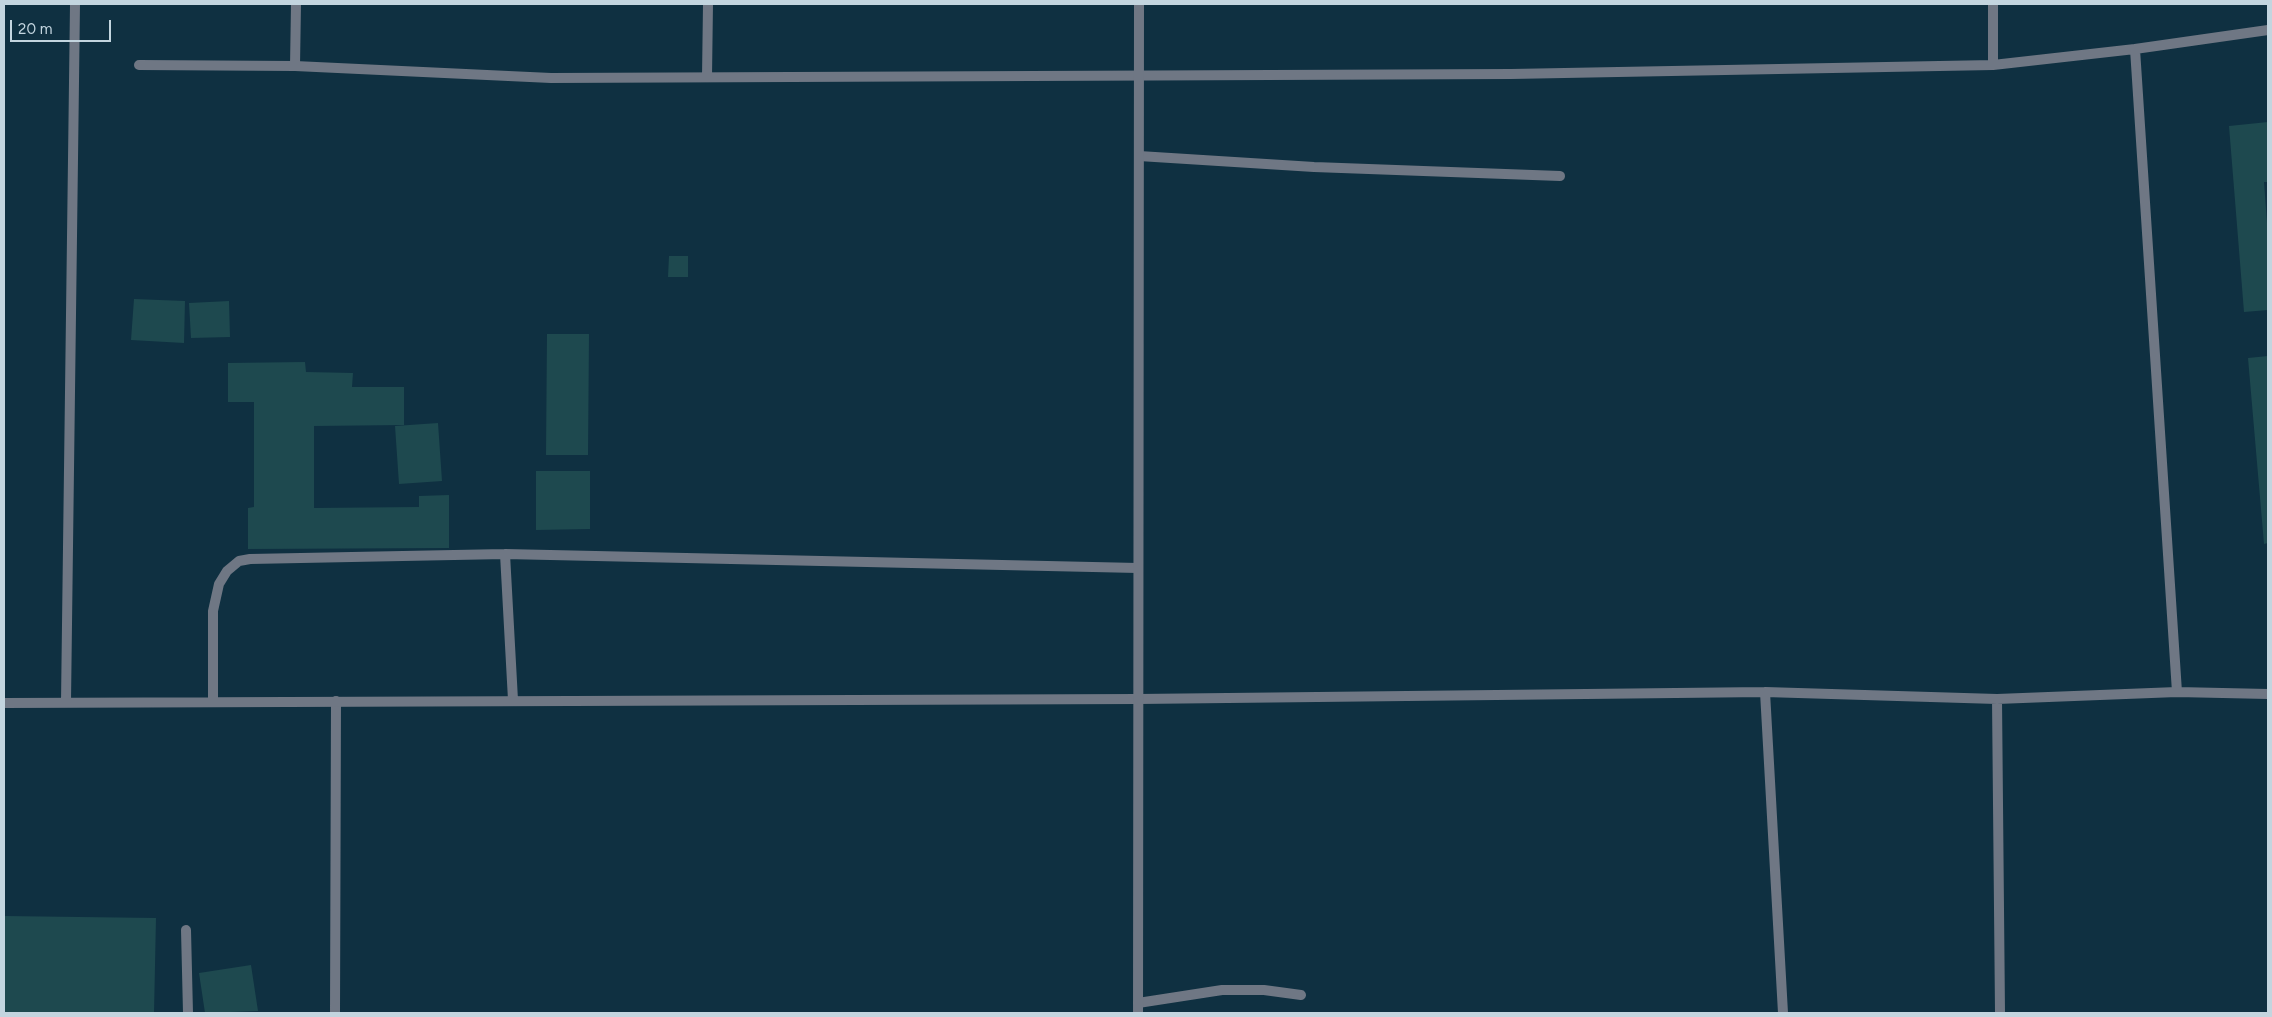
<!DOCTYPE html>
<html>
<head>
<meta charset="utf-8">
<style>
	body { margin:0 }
	#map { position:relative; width:2272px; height:1017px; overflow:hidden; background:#0f3041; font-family:Figtree,sans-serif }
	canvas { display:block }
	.frame { position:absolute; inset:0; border:5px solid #c3d5df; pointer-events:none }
	.scale { position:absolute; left:10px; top:20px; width:101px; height:22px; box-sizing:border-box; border:2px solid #c3d5df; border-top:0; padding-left:6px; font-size:15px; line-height:18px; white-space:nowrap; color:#c3d5df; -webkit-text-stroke:4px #0f3041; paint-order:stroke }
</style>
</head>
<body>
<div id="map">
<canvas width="2272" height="1017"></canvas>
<div class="frame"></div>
<div class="scale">20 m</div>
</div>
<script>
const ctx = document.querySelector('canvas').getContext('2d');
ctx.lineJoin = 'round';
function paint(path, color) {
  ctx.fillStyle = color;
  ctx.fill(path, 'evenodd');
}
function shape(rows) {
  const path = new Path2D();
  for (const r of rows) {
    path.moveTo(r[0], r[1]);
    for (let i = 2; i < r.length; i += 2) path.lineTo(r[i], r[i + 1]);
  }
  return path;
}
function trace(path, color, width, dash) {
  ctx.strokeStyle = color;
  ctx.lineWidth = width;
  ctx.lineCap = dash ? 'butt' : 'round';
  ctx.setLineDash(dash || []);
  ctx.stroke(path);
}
const building = shape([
	[2268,122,2268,182,2264,182,2268,236,2268,310,2244,312,2229,126],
	[669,256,688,256,688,277,668,277],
	[134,299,185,301,184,343,131,340],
	[229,301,230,337,191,338,189,303],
	[547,334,589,334,588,455,546,455],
	[2268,356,2268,543,2264,544,2248,358],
	[305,362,306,372,353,373,352,387,404,387,404,425,314,426,314,508,419,507,419,496,449,495,449,548,248,549,248,508,254,507,254,402,228,402,228,363],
	[438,423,442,481,399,484,395,426],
	[536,471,590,471,590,529,536,530],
	[4,916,156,918,154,1013,4,1013],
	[251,965,258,1011,205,1013,199,973]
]);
const service = shape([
	[1139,156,1314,167,1560,176],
	[186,930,188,1013],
	[1138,1003,1222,990,1264,990,1301,995],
	[335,1013,336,701]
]);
const minor = shape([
	[2268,30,2135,49,2177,692,2268,694],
	[139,65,295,66,551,78,1511,74,1993,65,2135,49],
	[1993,65,1993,4],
	[295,66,296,4],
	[707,77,708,4],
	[505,554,513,700],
	[1765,692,1783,1013],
	[1997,699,2000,1013],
	[66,702,75,4],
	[213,702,213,611,219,584,227,571,239,561,250,559,505,554,1138,568],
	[4,703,1138,699,1765,692,1997,699,2177,692]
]);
const tertiary = shape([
	[1138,1013,1139,4]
]);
paint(building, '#1e494f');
trace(service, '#6f7784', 10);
trace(minor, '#6f7784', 10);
trace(tertiary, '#6f7784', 10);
</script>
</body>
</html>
